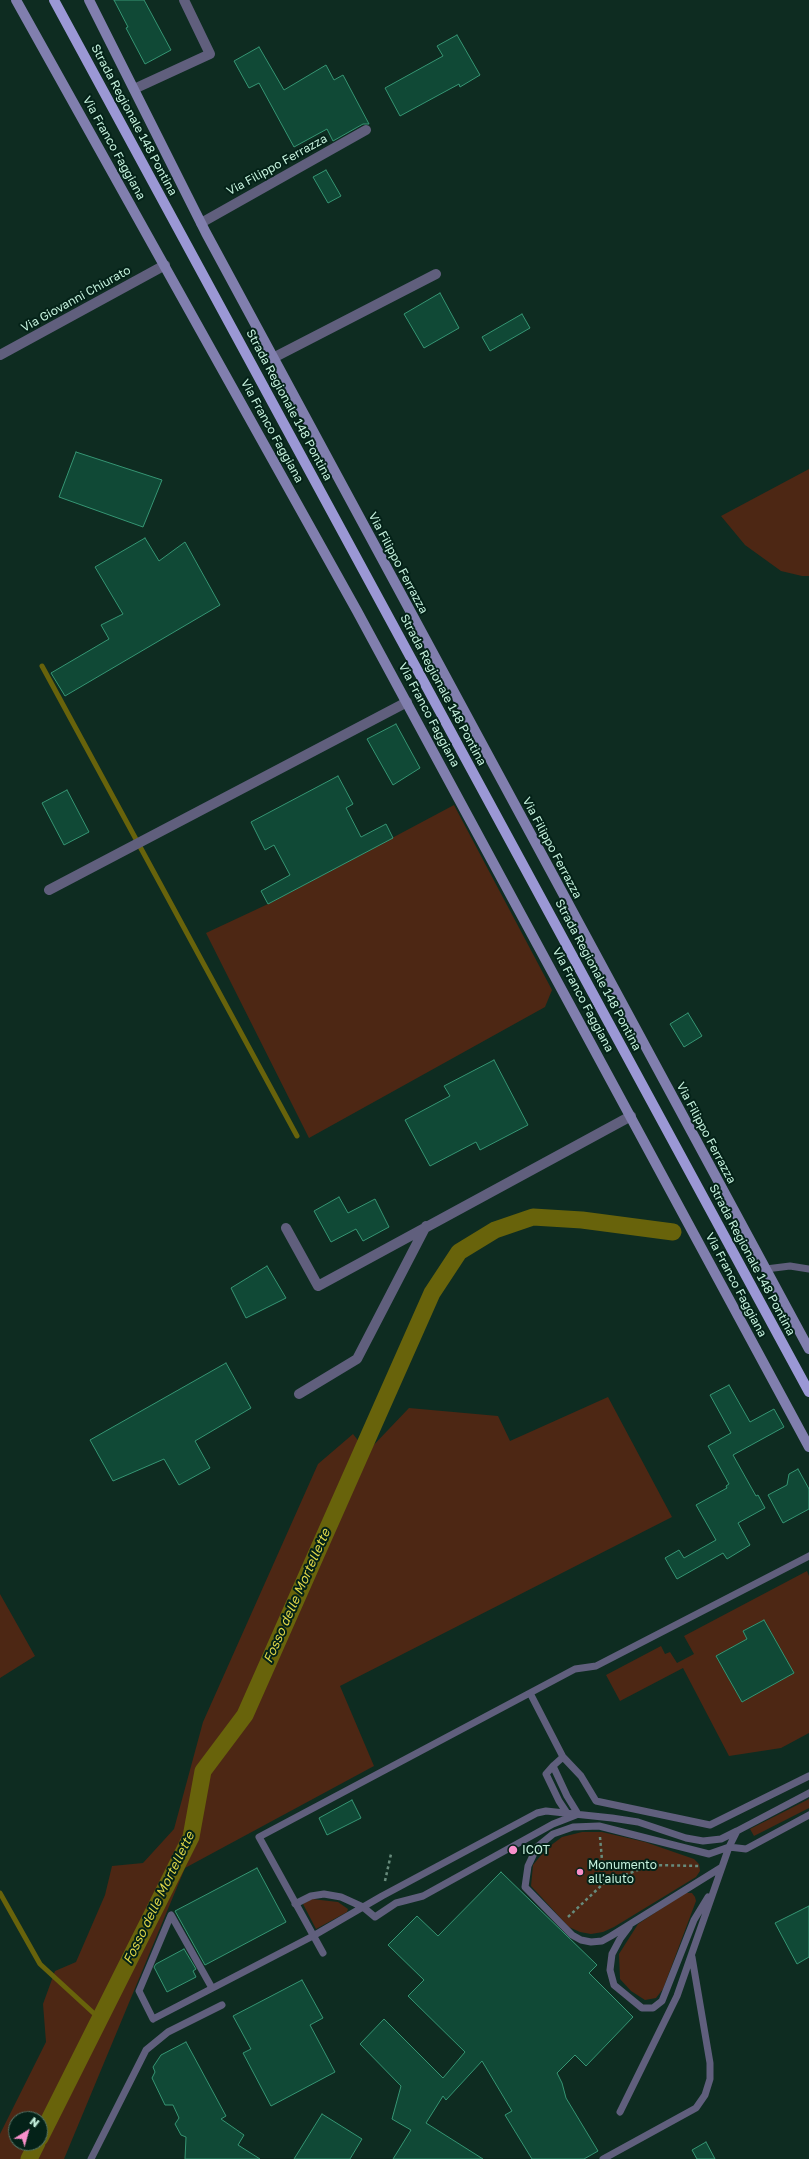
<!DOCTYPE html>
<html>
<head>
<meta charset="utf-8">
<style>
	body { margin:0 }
	#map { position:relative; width:809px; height:2159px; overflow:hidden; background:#0e2c21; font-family:"Golos Text",sans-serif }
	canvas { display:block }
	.north { position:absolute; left:8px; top:2111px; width:40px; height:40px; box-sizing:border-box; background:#042218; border:1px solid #527567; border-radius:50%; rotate:37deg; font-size:11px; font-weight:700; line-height:16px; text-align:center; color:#c6f2de }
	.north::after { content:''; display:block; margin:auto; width:14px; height:18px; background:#f890cb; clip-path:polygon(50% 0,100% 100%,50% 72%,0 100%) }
</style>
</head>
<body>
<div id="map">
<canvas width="809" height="2159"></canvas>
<div class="north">N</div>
</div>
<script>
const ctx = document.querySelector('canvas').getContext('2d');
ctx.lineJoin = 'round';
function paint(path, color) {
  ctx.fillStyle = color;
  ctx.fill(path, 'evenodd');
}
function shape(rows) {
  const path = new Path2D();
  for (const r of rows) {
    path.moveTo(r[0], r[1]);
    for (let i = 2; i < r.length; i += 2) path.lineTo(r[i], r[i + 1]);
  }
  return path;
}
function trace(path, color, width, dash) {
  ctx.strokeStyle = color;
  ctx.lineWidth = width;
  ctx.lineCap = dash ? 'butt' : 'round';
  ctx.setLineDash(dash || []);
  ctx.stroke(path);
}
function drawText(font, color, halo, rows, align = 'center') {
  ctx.font = font + ' "Golos Text",sans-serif';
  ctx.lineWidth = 4;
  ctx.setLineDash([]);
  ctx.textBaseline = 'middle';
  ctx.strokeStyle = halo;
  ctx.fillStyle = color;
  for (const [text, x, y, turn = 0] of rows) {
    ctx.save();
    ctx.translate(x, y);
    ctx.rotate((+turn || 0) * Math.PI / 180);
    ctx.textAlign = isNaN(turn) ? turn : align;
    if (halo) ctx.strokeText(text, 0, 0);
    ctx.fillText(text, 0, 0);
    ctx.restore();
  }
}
const green = shape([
	[809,469,809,576,802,576,781,571,745,545,721,516],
	[454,805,552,990,545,1007,309,1138,206,933,268,904],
	[608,1397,672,1517,340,1686,374,1766,185,1868,64,2159,0,2159,0,2134,46,2042,43,2004,55,1971,76,1962,105,1895,112,1866,143,1863,174,1829,203,1722,318,1464,353,1434,367,1452,409,1408,498,1416,510,1441],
	[16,2119,40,2119,40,2143,16,2143],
	[807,1571,809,1576,809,1733,781,1748,729,1756,683,1668,620,1701,606,1675,661,1646,665,1654,670,1652,677,1663,694,1654,684,1636],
	[764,1620,794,1673,742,1702,716,1656,747,1639,743,1631],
	[0,1594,35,1656,0,1678],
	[809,1799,809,1808,754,1836,750,1829],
	[582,1832,602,1832,645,1842,694,1859,699,1864,700,1871,696,1877,614,1927,603,1932,591,1934,580,1932,569,1927,531,1886,533,1865,546,1849,562,1837],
	[685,1893,692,1893,695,1897,696,1901,663,1989,656,1998,645,2000,631,1991,620,1979,619,1954,638,1924],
	[312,1899,338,1902,348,1909,347,1912,316,1929,303,1904]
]);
const stream = shape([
	[42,666,297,1136],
	[0,1893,40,1964,100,2019]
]);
const canal = shape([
	[40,2138,191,1837,203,1771,245,1715,432,1293,459,1252,495,1230,533,1217,582,1220,673,1232],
	[29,2159,37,2143]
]);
const building = shape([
	[114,0,144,0,171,50,145,64,126,28,128,27,114,0],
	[457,35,480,75,460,87,459,84,400,116,385,88,443,56,437,46,457,35],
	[259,47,284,90,326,65,334,80,343,75,369,124,363,124,333,141,327,129,294,147,259,83,249,88,234,61,259,47],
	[326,170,341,196,328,203,313,177,326,170],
	[440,293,459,328,424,348,404,314,440,293],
	[522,314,530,328,490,351,482,337,522,314],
	[76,452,162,480,143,527,59,497,76,452],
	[145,538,159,561,185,542,220,605,65,696,51,673,109,639,101,625,123,614,95,567,145,538],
	[396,724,420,768,393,785,367,739,396,724],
	[338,776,353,804,346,808,361,837,386,824,393,838,268,904,261,891,290,875,274,845,265,850,251,822,338,776],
	[67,790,89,832,64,845,42,803,67,790],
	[688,1013,702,1036,684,1047,670,1024,688,1013],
	[494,1060,528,1125,480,1150,476,1142,430,1166,405,1120,450,1096,444,1086,494,1060],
	[339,1197,348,1213,375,1199,389,1227,363,1241,356,1229,331,1242,314,1211,339,1197],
	[267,1266,286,1298,246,1318,231,1288,267,1266],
	[226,1363,251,1408,195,1441,210,1468,179,1485,164,1459,113,1481,90,1440,226,1363],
	[729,1385,750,1422,774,1409,784,1427,733,1455,756,1496,758,1495,765,1508,738,1523,750,1545,727,1559,723,1553,677,1579,665,1558,679,1550,684,1558,716,1540,696,1505,727,1488,726,1486,729,1484,708,1446,731,1433,710,1395,729,1385],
	[798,1469,809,1489,809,1509,783,1523,768,1495,787,1485,789,1474,798,1469],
	[764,1620,794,1673,742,1702,716,1656,747,1639,743,1631,764,1620],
	[352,1800,361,1818,327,1835,319,1818,352,1800],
	[257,1868,286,1922,205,1965,175,1911,257,1868],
	[501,1872,597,1965,589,1973,633,2017,586,2066,575,2055,557,2073,562,2083,566,2098,598,2151,584,2159,532,2159,505,2115,512,2111,482,2061,446,2100,443,2096,426,2123,483,2159,393,2159,411,2130,392,2119,401,2086,360,2044,384,2019,443,2078,465,2052,408,1996,424,1980,388,1945,417,1916,438,1936,501,1872],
	[809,1906,809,1957,797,1964,775,1923,809,1906],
	[184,1949,196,1969,193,1971,196,1977,167,1992,154,1967,156,1964,184,1949],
	[302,1980,323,2018,310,2025,335,2072,271,2106,243,2053,251,2049,233,2016,302,1980],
	[186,2042,226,2116,221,2119,244,2135,238,2145,260,2159,185,2159,186,2137,181,2135,175,2124,179,2118,173,2105,165,2105,152,2078,155,2072,153,2067,161,2055,186,2042],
	[322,2114,362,2139,350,2159,294,2159,322,2114],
	[706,2142,715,2159,697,2159,692,2150,706,2142]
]);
const path = shape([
	[600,1837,604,1883],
	[385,1881,391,1854],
	[568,1917,604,1883,651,1865,701,1866]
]);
const lane = shape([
	[766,1269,790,1266,809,1269],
	[530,1693,563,1757],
	[553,1766,546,1774,559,1801,567,1813],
	[578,1814,567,1796,553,1766,563,1757,581,1776,596,1801,710,1825,809,1776],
	[722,1867,611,1936,602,1941,591,1942,581,1940,572,1935,525,1887,528,1866,537,1847,553,1834,573,1827,599,1826,709,1854,729,1847,746,1849,809,1815],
	[295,1904,311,1896,324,1894,341,1897,363,1907,375,1917,396,1903,423,1896,553,1824,576,1815],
	[629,1927,620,1939,612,1954,610,1970,614,1985,642,2008,653,2008,662,2001,694,1920,708,1897],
	[323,1953,259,1837,575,1669,596,1666,809,1556],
	[212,1988,171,1915,139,1991,153,2019,313,1936,382,1896,537,1813,546,1811,612,1818,638,1822,686,1838,703,1841,721,1839,737,1831],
	[620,2112,677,1996,729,1847,737,1831,809,1793],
	[91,2159,146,2050,168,2032,222,2005],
	[603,2159,696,2108,705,2095,710,2079,710,2063,692,1957]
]);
const street = shape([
	[134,89,210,54,184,0],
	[201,223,366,130],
	[0,355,165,265],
	[273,358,436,274],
	[49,890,407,702],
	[286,1228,318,1286,631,1116],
	[299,1394,357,1359,426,1226]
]);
const secondary = shape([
	[16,0,357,611,809,1447],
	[89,0,206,233,809,1349]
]);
const primary = shape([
	[54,0,809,1392]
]);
const markers = [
	[513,1850,5,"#f890cb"],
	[580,1872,4,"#f890cb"]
];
const streetNames = [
	["Strada Regionale 148 Pontina",134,120,62],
	["Via Franco Faggiana",114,148,61],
	["Via Filippo Ferrazza",277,165,-29],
	["Via Giovanni Chiurato",76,299,-29],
	["Strada Regionale 148 Pontina",289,405,62],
	["Via Franco Faggiana",272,431,61],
	["Via Filippo Ferrazza",398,563,62],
	["Strada Regionale 148 Pontina",443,690,62],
	["Via Franco Faggiana",429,715,62],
	["Via Filippo Ferrazza",552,848,62],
	["Strada Regionale 148 Pontina",598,975,62],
	["Via Franco Faggiana",583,1000,62],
	["Via Filippo Ferrazza",706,1133,62],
	["Strada Regionale 148 Pontina",752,1260,62],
	["Via Franco Faggiana",736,1285,62]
];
const poiNames = [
	["ICOT",522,1850],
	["Monumento",588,1865],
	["all'aiuto",588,1879]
];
const waterNames = [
	["Fosso delle Mortellette",297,1596,-66],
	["Fosso delle Mortellette",159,1898,-64]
];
paint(green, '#4d2714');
trace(stream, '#68630b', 5);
trace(canal, '#68630b', 17);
paint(building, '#104936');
trace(building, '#369674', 1);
trace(path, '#678b7c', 2.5, [3, 3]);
trace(lane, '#605f7d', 7);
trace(street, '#605f7d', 10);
trace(secondary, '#817fae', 10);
trace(primary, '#9b98d5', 10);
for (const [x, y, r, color] of markers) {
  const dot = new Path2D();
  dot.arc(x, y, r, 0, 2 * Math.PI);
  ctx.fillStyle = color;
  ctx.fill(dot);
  trace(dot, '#042218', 1.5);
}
drawText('12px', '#c6f2de', '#042218', streetNames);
drawText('12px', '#c6f2de', '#042218', poiNames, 'left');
drawText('italic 13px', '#ded648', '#042218', waterNames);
</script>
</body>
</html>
